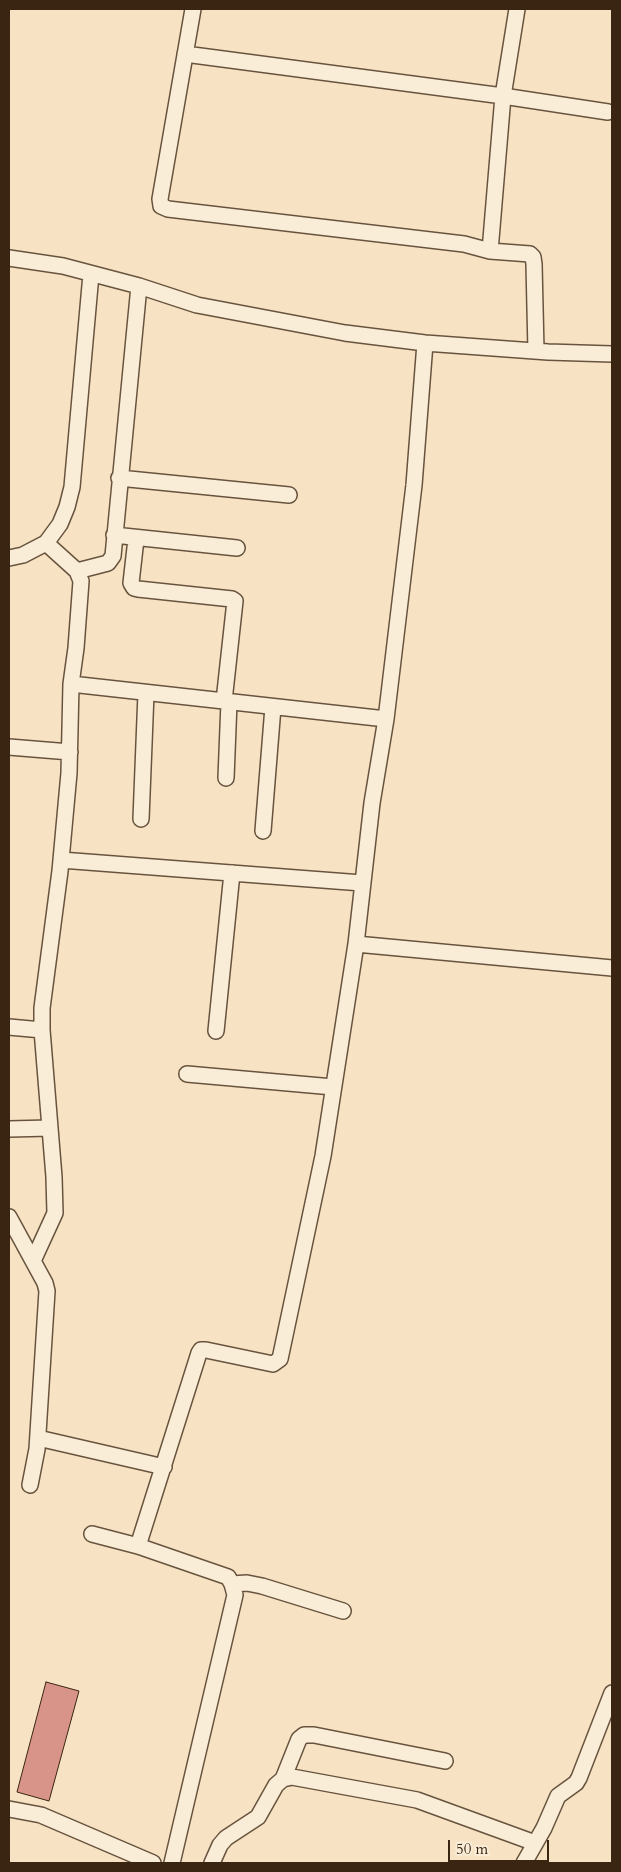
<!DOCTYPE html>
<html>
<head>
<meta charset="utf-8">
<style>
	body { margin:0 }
	#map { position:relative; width:621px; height:1872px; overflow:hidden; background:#f7e3c3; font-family:Cardo,serif }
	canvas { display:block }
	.frame { position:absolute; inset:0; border:10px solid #392512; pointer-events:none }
	.scale { position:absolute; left:448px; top:1840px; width:101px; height:22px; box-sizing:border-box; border:2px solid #392512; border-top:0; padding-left:6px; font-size:15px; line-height:18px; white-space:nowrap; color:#392512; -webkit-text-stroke:4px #faedd8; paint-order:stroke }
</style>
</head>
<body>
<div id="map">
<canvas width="621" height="1872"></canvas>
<div class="frame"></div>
<div class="scale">50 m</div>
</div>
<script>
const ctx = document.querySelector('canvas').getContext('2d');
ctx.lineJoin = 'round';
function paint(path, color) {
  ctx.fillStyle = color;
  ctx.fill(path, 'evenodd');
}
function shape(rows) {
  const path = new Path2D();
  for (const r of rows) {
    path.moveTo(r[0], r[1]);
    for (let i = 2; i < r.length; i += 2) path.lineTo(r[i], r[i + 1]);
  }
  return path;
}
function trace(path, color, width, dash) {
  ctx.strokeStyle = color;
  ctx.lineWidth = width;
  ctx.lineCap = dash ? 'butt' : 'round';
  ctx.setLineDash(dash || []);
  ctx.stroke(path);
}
const building = shape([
	[46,1682,79,1691,49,1801,17,1792,46,1682]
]);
const minor = shape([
	[193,9,160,199,161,206,168,209,464,244,490,251,530,254,533,257,534,264,536,351],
	[185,54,503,96,608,112],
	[490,251,503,96,517,9],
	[9,258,63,266,139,286,197,305,345,333,425,343,548,352,612,354],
	[119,478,289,495],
	[114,535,237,548],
	[136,539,131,583,134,588,138,589,232,599,235,601,224,701],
	[9,558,23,555,46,543,60,524,67,507,72,487,91,274],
	[77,571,108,563,113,556,139,286],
	[71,684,386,719],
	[9,747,70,752],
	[226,778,229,702],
	[141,819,146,693],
	[263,831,273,707],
	[61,860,362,883],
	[356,944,612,968],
	[9,1027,42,1030],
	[216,1031,232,873],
	[187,1074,333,1087],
	[9,1129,50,1128],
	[9,1217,45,1283,47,1291,37,1449,30,1485],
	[33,1261,55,1213,54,1177,42,1030,42,1008,60,871,69,773,71,684,76,648,81,581,77,571,46,543],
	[38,1438,164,1467],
	[92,1534,138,1546,228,1577,232,1584,235,1595,172,1863],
	[138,1546,199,1353,201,1350,206,1350,273,1364,280,1359,323,1156,356,944,372,803,386,719,414,485,425,343],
	[232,1584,247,1583,262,1586,343,1611],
	[283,1779,299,1739,304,1735,314,1735,445,1761],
	[9,1809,41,1815,153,1863],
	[212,1863,220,1845,226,1838,258,1817,276,1785,283,1779,292,1777,417,1800,535,1843],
	[524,1863,544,1828,558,1796,576,1783,579,1778,612,1693]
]);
paint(building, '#d89489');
trace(building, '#392512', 1);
trace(minor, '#68543e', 18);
trace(minor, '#faedd8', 15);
</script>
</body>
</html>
